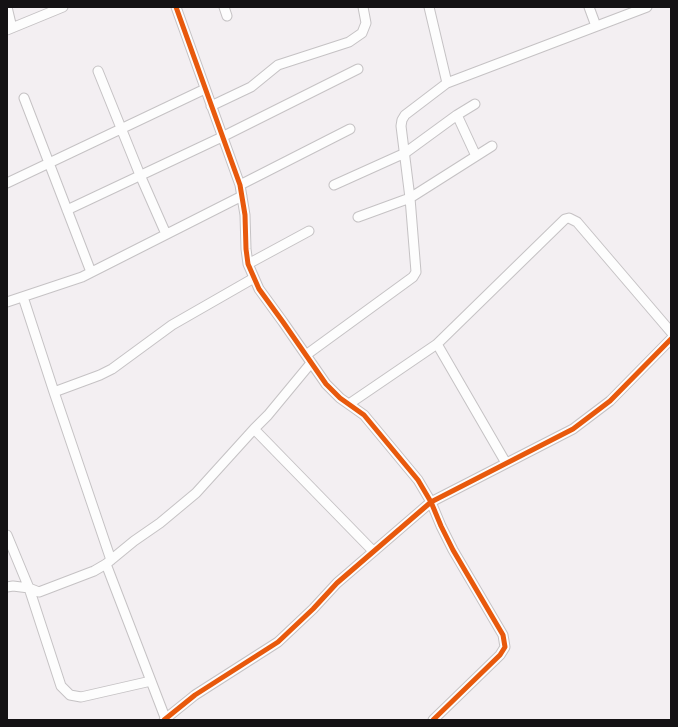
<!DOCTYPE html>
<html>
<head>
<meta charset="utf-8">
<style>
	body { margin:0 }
	#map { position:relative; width:678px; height:727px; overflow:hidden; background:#f3eff2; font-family:Spectral,serif }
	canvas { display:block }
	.frame { position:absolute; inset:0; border:8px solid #141214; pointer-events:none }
</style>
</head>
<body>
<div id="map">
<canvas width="678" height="727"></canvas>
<div class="frame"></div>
</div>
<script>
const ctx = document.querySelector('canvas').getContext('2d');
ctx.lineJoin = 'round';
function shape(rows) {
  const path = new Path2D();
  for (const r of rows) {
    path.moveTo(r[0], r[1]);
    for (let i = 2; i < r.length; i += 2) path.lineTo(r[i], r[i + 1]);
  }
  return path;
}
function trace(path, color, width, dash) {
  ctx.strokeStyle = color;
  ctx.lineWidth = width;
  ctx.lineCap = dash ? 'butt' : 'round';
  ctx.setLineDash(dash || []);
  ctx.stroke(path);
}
const minor = shape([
	[7,7,12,28],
	[176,7,240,185,245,215,246,249,248,264,259,289,283,322,326,384,340,398,364,415,418,480,431,502,441,526,453,550,503,635,505,647,500,655,433,720],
	[224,7,227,16],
	[429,7,447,83],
	[589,7,596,26],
	[7,30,63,7],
	[98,71,140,175,166,234],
	[24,98,91,272],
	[211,106,251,87,278,65,349,42,362,33,366,23,363,7],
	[457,115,476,156],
	[7,183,205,89],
	[240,185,350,129],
	[334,185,405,153,457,115,475,104],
	[67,210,222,137,358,69],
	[358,217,410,198,492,146],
	[248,264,309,231],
	[23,297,54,392,111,560],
	[7,302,82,277,242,196],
	[437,344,565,219,569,218,577,222,671,332],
	[306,355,413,277,416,272,410,198,401,126,402,120,405,115,447,83,647,7],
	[54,392,100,375,112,369,172,325,254,278],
	[349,404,437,344,506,463],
	[254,429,373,551],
	[7,535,29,588,61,686,70,695,81,697,151,681],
	[106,564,166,720],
	[7,587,13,586,29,588,39,592,94,571,106,564,134,541,160,523,196,493,254,429,268,415,311,363],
	[164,720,195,695,278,642,313,609,337,583,431,502,573,429,610,401,671,339]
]);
const cycleway = shape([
	[176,7,240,185,245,215,246,249,248,264,259,289,283,322,326,384,340,398,364,415,418,480,431,502,441,526,453,550,503,635,505,647,500,655,433,720],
	[164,720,195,695,278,642,313,609,337,583,431,502,573,429,610,401,671,339]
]);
trace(minor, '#c5c2c4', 11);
trace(minor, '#fdfdfd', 9);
trace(cycleway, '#e8590c', 5);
</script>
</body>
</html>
